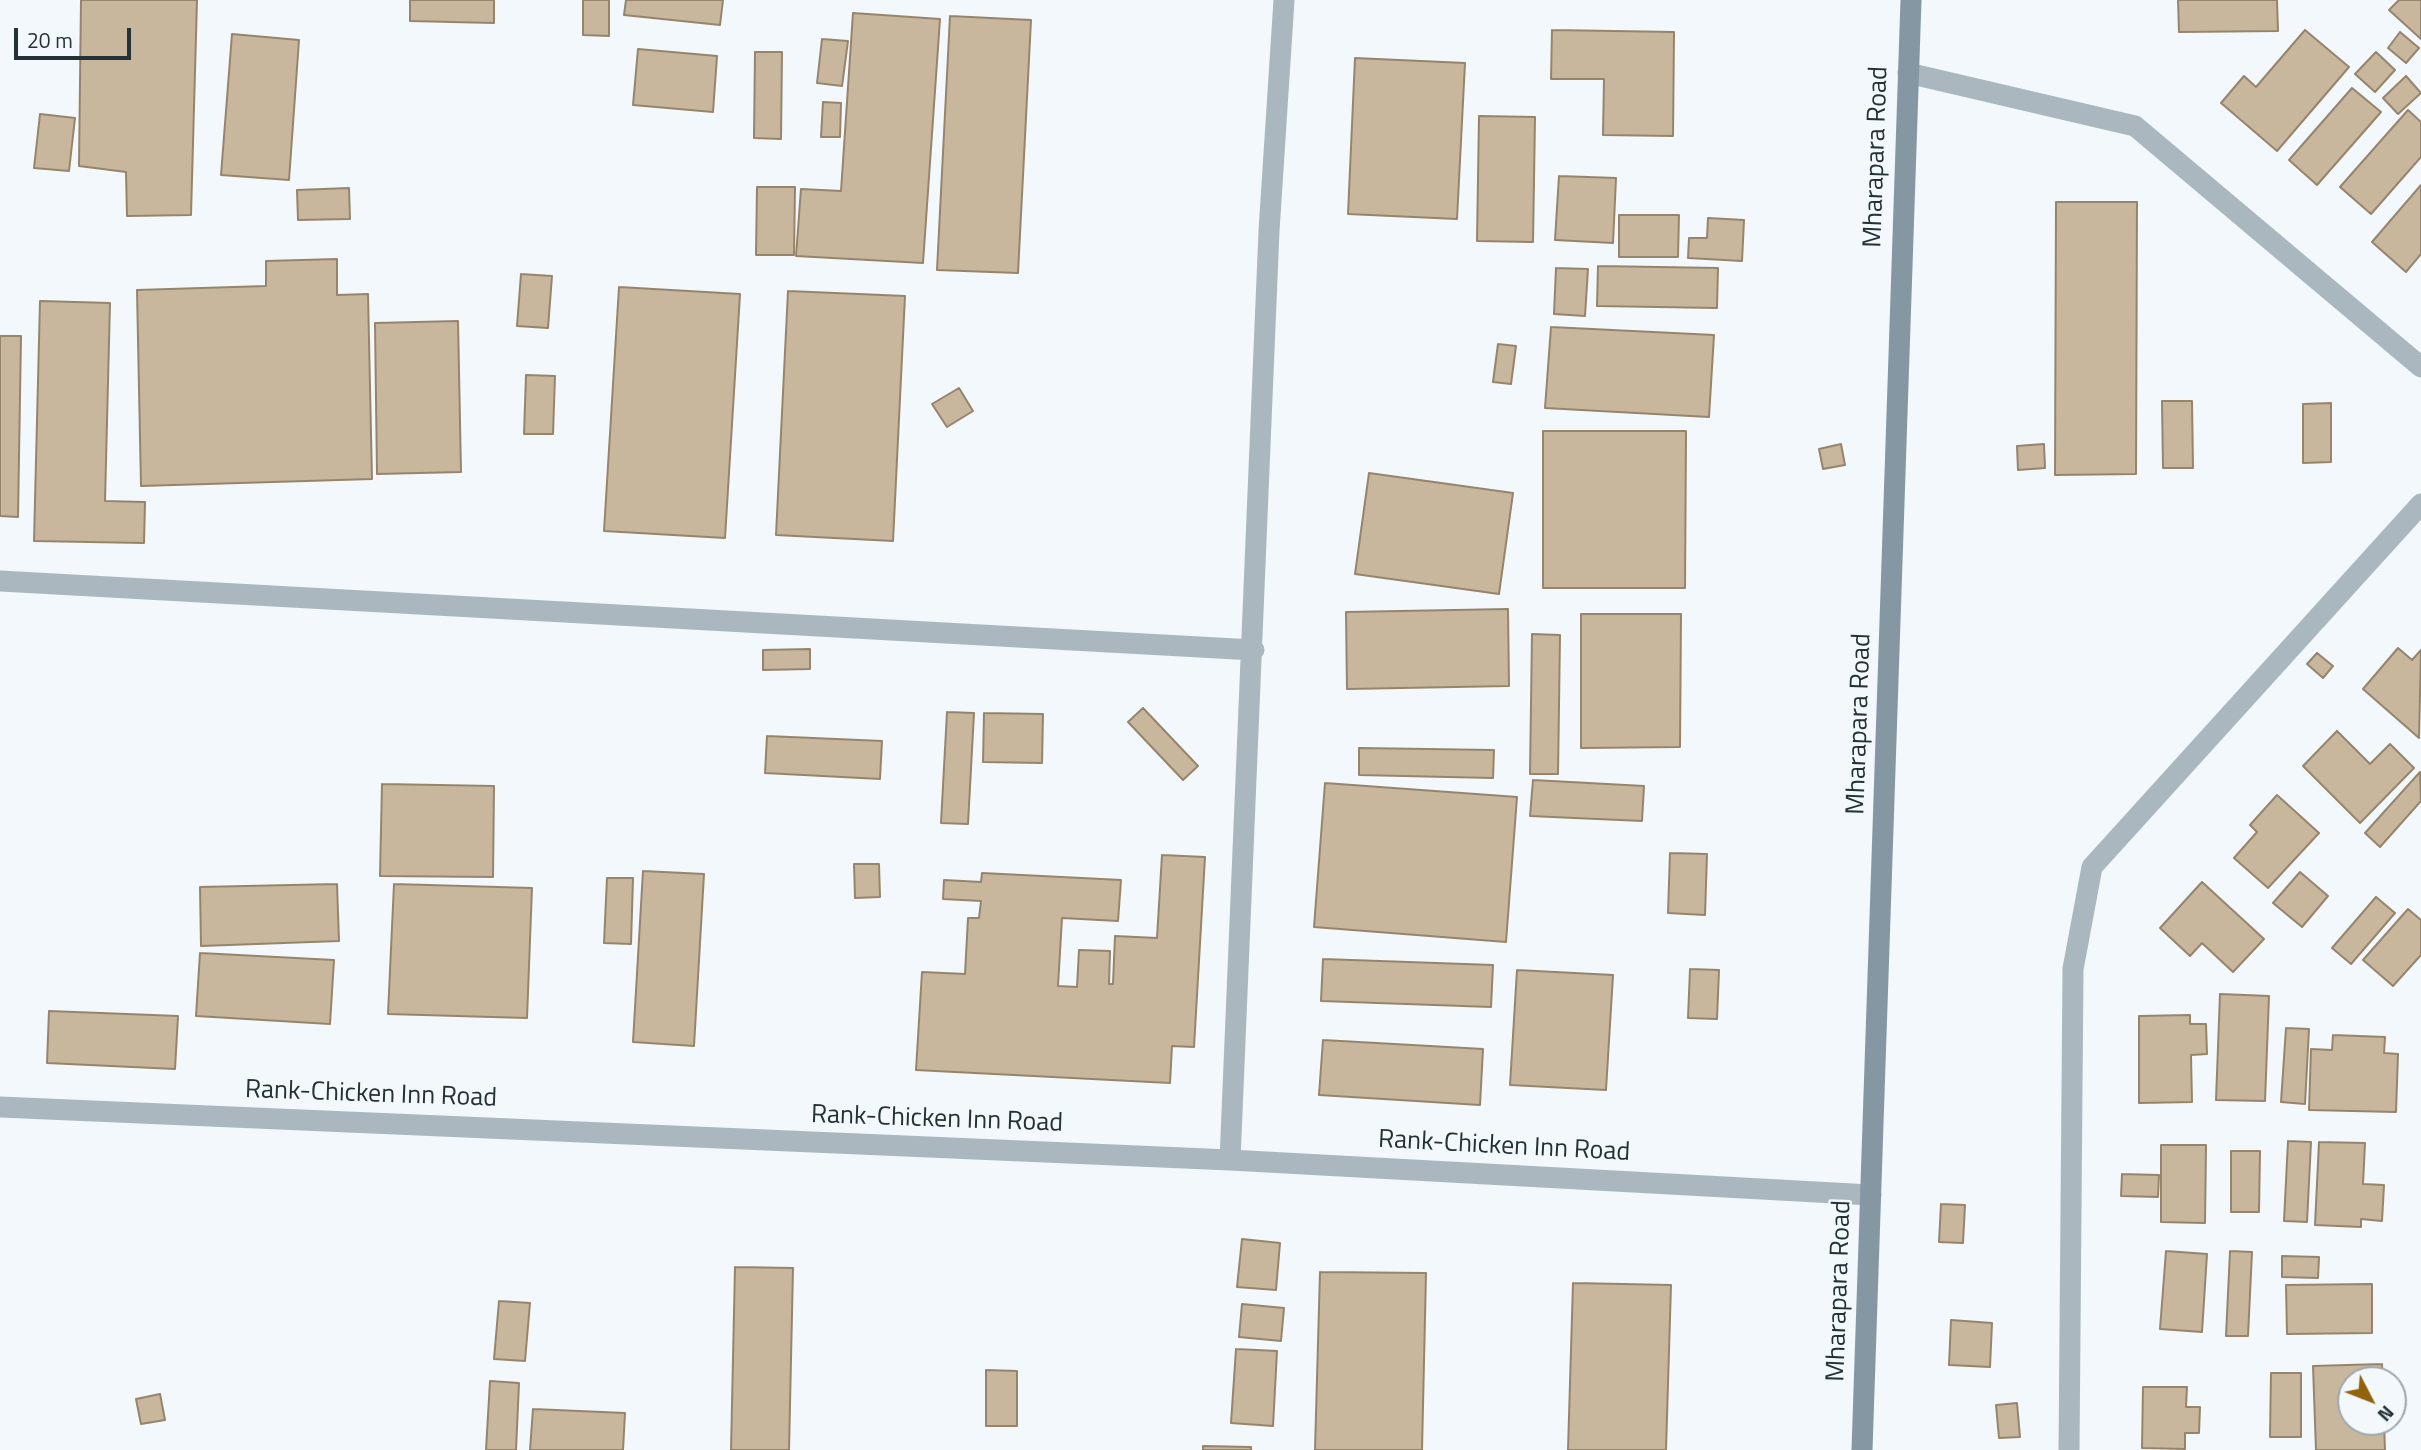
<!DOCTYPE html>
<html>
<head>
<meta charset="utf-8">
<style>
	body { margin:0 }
	#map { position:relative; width:2421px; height:1450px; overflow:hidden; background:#f2f8fc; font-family:"Titillium Web",sans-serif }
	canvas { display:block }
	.north { position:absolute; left:2337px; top:1366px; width:70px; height:70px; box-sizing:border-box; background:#f2f8fc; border:2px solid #a0a8ad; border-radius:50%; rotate:132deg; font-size:19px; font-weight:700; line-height:28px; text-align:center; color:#243137 }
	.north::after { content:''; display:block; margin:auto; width:24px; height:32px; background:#90630c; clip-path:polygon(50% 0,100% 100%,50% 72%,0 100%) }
	.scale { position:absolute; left:14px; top:28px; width:117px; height:32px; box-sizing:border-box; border:4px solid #243137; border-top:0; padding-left:9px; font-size:21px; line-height:24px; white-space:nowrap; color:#243137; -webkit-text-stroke:5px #f2f8fc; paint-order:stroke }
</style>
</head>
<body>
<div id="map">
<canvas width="2421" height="1450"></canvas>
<div class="north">N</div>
<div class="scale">20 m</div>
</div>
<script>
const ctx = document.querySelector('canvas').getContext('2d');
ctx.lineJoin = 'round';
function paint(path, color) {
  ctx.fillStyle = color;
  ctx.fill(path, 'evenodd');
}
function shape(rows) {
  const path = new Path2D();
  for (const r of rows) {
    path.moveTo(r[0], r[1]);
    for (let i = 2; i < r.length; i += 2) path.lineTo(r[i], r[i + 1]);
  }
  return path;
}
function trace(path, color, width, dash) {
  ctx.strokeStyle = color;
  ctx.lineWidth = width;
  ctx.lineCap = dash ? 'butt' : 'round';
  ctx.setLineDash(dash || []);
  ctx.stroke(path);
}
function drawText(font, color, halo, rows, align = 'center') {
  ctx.font = font + ' "Titillium Web",sans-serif';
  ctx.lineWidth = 5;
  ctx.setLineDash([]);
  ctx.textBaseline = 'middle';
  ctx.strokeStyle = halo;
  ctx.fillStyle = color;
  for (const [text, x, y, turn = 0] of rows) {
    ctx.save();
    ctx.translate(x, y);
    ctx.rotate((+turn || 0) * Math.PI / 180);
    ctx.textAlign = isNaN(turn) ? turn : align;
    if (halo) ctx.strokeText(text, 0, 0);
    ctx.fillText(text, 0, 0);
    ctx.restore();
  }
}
const building = shape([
	[81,0,197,0,191,215,127,216,126,172,79,166,81,0],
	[410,0,494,0,494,23,410,21,410,0],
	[583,0,609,0,609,36,583,35,583,0],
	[626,0,723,0,720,25,624,15,626,0],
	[2178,0,2277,0,2278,31,2179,32,2178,0],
	[2399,0,2421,0,2421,39,2389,10,2399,0],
	[853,13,940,19,923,263,796,256,801,189,841,191,853,13],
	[950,16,1031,20,1018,273,937,270,950,16],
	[1552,30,1674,32,1673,136,1603,135,1604,79,1551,79,1552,30],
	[2305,30,2349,67,2277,151,2221,103,2244,76,2256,87,2305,30],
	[2400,32,2419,48,2406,63,2388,48,2400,32],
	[232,34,299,40,289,180,221,175,232,34],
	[822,39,848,41,842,86,817,83,822,39],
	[638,49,717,56,713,112,633,105,638,49],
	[755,52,782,52,781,139,754,138,755,52],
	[2376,52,2395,70,2375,92,2355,74,2376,52],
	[1355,58,1465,63,1457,219,1348,214,1355,58],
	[2406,76,2421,93,2398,114,2383,98,2406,76],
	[2352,88,2381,112,2317,185,2289,160,2352,88],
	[823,102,841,103,840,137,821,137,823,102],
	[2408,110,2421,122,2421,157,2371,214,2340,187,2408,110],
	[40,114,75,118,69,171,34,168,40,114],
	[1479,116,1535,117,1533,242,1477,241,1479,116],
	[1559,176,1616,178,1613,243,1555,240,1559,176],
	[2421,185,2421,254,2406,272,2372,242,2421,185],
	[757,187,795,187,794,255,756,255,757,187],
	[349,188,350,219,298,220,297,190,349,188],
	[2056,202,2137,202,2136,474,2055,475,2056,202],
	[1619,215,1679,215,1678,257,1619,257,1619,215],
	[1708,218,1744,220,1742,261,1688,258,1689,238,1707,238,1708,218],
	[337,259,337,295,368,294,372,479,141,486,137,290,266,286,266,261,337,259],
	[1598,266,1718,268,1717,308,1597,306,1598,266],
	[1556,268,1588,269,1585,316,1554,314,1556,268],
	[521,274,552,276,548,328,517,326,521,274],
	[619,287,740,294,725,538,604,531,619,287],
	[788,291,905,296,893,541,776,535,788,291],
	[40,301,110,303,105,501,145,502,144,543,34,541,40,301],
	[458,321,461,472,377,474,375,323,458,321],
	[1551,327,1714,335,1709,417,1545,408,1551,327],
	[0,336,21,336,18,517,0,516,0,336],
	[1498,344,1516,346,1511,384,1493,382,1498,344],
	[526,375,555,376,553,434,524,434,526,375],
	[959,388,973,411,947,427,932,404,959,388],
	[2162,401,2192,401,2193,468,2163,468,2162,401],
	[2331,403,2331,462,2303,463,2303,404,2331,403],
	[1543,431,1686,431,1685,588,1543,588,1543,431],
	[1841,444,1845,465,1823,469,1819,449,1841,444],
	[2044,444,2045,468,2018,470,2017,446,2044,444],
	[1369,473,1513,493,1499,594,1355,574,1369,473],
	[1508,609,1509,686,1347,689,1346,612,1508,609],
	[1581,614,1681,614,1680,747,1581,748,1581,614],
	[1532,634,1560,635,1558,774,1530,774,1532,634],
	[2398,648,2412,660,2421,650,2419,738,2363,689,2398,648],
	[810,649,810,669,763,670,763,650,810,649],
	[2317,653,2333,666,2323,678,2307,664,2317,653],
	[1143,708,1198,766,1183,780,1128,722,1143,708],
	[947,712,974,713,968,824,941,823,947,712],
	[984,713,1043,714,1042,763,983,762,984,713],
	[2337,731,2370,764,2390,744,2414,768,2360,823,2303,766,2337,731],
	[767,736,882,741,880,779,765,773,767,736],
	[1359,748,1494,750,1493,778,1359,775,1359,748],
	[2420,772,2421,801,2380,847,2365,833,2420,772],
	[1533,780,1644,786,1642,821,1530,816,1533,780],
	[1325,783,1517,797,1506,942,1314,927,1325,783],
	[382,784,494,786,493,877,380,876,382,784],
	[2277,795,2319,833,2268,888,2234,858,2257,832,2250,825,2277,795],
	[1670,853,1707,854,1705,915,1668,913,1670,853],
	[1162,855,1205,857,1194,1047,1172,1046,1170,1083,916,1070,922,972,965,974,968,918,979,918,981,901,943,899,944,880,981,882,982,873,1121,880,1118,921,1062,918,1058,986,1077,987,1079,950,1110,951,1109,984,1113,984,1115,936,1157,938,1162,855],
	[854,864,879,864,880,897,855,898,854,864],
	[643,871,704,874,694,1046,633,1042,643,871],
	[2300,872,2328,896,2302,927,2273,903,2300,872],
	[607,878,633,878,631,944,604,943,607,878],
	[2202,882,2264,939,2233,972,2202,943,2190,956,2160,928,2202,882],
	[337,884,339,941,201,946,200,887,337,884],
	[394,884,532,888,527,1018,388,1014,394,884],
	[2376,897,2395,913,2351,964,2332,948,2376,897],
	[2408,909,2421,920,2421,955,2393,986,2363,960,2408,909],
	[200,953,334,960,330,1024,196,1016,200,953],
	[1323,959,1493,965,1491,1007,1321,1001,1323,959],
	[1690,969,1719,970,1717,1019,1688,1018,1690,969],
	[1517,970,1613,975,1606,1090,1510,1085,1517,970],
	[2220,994,2269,996,2265,1101,2216,1100,2220,994],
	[49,1011,178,1016,175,1069,47,1063,49,1011],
	[2190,1015,2190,1024,2206,1024,2207,1054,2191,1055,2192,1102,2139,1103,2139,1016,2190,1015],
	[2286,1028,2309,1029,2305,1104,2281,1102,2286,1028],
	[2333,1035,2385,1037,2384,1053,2398,1054,2396,1112,2309,1110,2311,1049,2332,1050,2333,1035],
	[1323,1040,1483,1049,1480,1105,1319,1095,1323,1040],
	[2288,1141,2311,1142,2307,1222,2284,1221,2288,1141],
	[2319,1142,2365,1143,2363,1184,2384,1185,2382,1221,2361,1219,2361,1227,2315,1225,2319,1142],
	[2161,1145,2206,1145,2205,1223,2161,1222,2161,1145],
	[2231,1151,2260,1151,2259,1212,2231,1212,2231,1151],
	[2122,1174,2159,1175,2158,1197,2121,1196,2122,1174],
	[1941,1204,1965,1205,1963,1243,1939,1242,1941,1204],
	[1242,1239,1280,1243,1276,1290,1237,1287,1242,1239],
	[2166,1251,2207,1254,2202,1332,2160,1329,2166,1251],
	[2230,1251,2252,1252,2248,1336,2226,1336,2230,1251],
	[2282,1256,2319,1257,2318,1278,2282,1277,2282,1256],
	[735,1267,793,1268,789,1450,731,1450,735,1267],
	[1320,1272,1426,1273,1422,1450,1315,1450,1320,1272],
	[1573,1283,1671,1285,1666,1450,1568,1450,1573,1283],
	[2372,1284,2372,1333,2287,1334,2286,1285,2372,1284],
	[499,1301,530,1303,525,1361,494,1359,499,1301],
	[1242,1304,1284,1308,1281,1341,1239,1337,1242,1304],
	[1951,1320,1992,1323,1990,1367,1949,1365,1951,1320],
	[1236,1349,1277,1351,1273,1426,1231,1423,1236,1349],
	[2382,1364,2383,1380,2351,1380,2351,1422,2384,1422,2385,1450,2316,1450,2313,1366,2382,1364],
	[986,1370,1017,1371,1017,1426,986,1426,986,1370],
	[2271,1373,2301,1373,2301,1437,2270,1437,2271,1373],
	[490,1381,519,1383,516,1450,486,1450,490,1381],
	[2143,1387,2187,1387,2186,1407,2200,1407,2199,1433,2185,1433,2185,1449,2142,1448,2143,1387],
	[160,1394,165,1420,141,1424,136,1399,160,1394],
	[2017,1403,2020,1437,1999,1438,1996,1405,2017,1403],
	[533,1409,625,1413,623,1450,530,1450,533,1409],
	[1203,1446,1251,1447,1251,1450,1203,1450,1203,1446]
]);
const minor = shape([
	[1908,73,2135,126,2421,367],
	[0,581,1254,650],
	[0,1107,1230,1160,1871,1195],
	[1230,1160,1269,231,1284,0],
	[2069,1450,2073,969,2092,867,2421,504]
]);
const secondary = shape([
	[1862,1450,1911,0]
]);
const streetNames = [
	["Mharapara Road",1877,157,-88],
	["Mharapara Road",1860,724,-88],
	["Rank-Chicken Inn Road",371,1095,2],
	["Rank-Chicken Inn Road",937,1120,2],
	["Rank-Chicken Inn Road",1504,1147,3],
	["Mharapara Road",1840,1291,-88]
];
paint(building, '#c9b79d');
trace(building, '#96846c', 2);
trace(minor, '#aab7bf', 21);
trace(secondary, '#8497a3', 21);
drawText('26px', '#243137', '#f2f8fc', streetNames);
</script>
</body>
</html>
